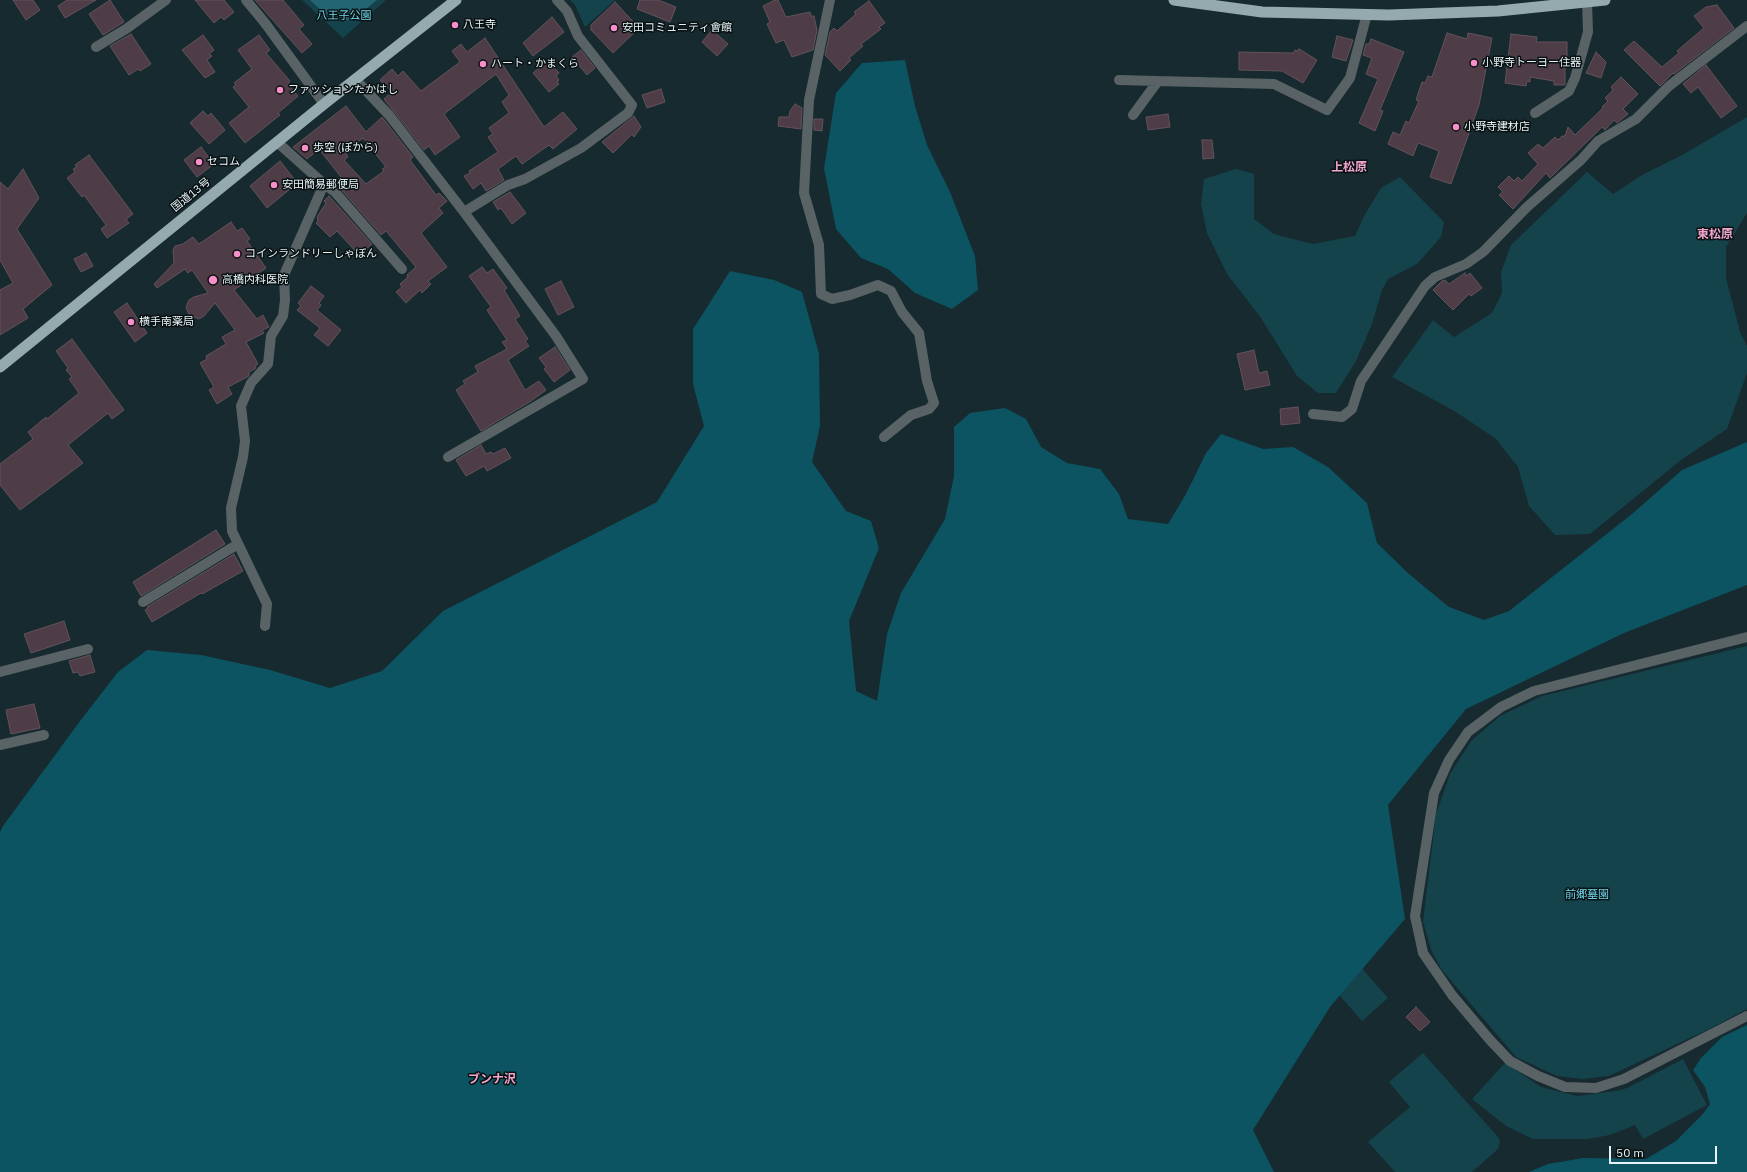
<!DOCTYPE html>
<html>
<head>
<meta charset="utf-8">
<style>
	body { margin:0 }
	#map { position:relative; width:1747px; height:1172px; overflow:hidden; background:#162a2f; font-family:"IBM Plex Sans",sans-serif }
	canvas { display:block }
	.scale { position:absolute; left:1609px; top:1146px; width:108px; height:18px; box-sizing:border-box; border:2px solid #e7f3f6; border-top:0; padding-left:5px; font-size:12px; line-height:14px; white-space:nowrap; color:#e7f3f6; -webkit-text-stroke:3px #091113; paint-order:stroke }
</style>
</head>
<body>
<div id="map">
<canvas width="1747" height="1172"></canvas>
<div class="scale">50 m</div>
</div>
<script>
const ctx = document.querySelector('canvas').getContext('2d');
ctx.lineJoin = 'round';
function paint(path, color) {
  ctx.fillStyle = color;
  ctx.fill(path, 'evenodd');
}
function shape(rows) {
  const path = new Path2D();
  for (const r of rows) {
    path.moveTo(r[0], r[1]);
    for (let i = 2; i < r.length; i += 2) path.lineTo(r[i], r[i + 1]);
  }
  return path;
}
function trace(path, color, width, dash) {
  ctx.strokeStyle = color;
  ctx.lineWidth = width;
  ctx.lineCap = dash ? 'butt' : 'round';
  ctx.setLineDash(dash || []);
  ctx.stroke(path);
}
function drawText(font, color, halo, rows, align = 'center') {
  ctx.font = font + ' "IBM Plex Sans","Noto Sans JP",sans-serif';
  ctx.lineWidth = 3;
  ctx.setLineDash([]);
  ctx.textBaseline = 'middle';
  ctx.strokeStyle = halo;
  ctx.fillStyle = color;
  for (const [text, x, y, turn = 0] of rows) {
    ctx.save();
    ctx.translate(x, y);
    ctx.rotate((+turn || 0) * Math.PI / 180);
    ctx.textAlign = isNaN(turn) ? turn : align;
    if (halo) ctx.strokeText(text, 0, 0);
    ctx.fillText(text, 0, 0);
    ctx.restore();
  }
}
const green = shape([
	[302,0,386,0,343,38],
	[570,0,615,0,585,27,575,5],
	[1747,117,1747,213,1726,247,1726,278,1740,332,1747,346,1747,373,1727,429,1681,460,1590,534,1555,535,1529,506,1518,467,1496,439,1456,412,1392,377,1433,320,1454,337,1492,313,1502,293,1501,272,1511,245,1587,172,1613,194,1642,175,1684,154],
	[1236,169,1254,174,1254,219,1274,234,1313,244,1355,236,1364,216,1381,188,1400,177,1444,222,1441,237,1417,264,1388,279,1382,290,1372,324,1356,361,1336,393,1318,393,1297,376,1261,318,1227,274,1207,233,1201,204,1204,179],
	[1747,646,1747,1009,1709,1029,1609,1076,1582,1079,1557,1076,1516,1057,1442,970,1432,952,1423,922,1436,814,1450,774,1471,741,1500,716,1542,696],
	[1344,948,1388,998,1362,1021,1318,971],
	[1423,1053,1498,1137,1500,1141,1498,1149,1472,1172,1395,1172,1368,1142,1410,1107,1389,1082],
	[1683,1059,1707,1105,1643,1139,1635,1125,1610,1135,1588,1139,1533,1139,1506,1126,1472,1099,1505,1063,1541,1087,1577,1096,1616,1091,1627,1088]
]);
const forest = shape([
	[905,60,915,106,927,145,950,192,975,256,978,290,952,309,915,293,888,269,861,258,836,229,824,168,836,93,862,63],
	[730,271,774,280,802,292,819,354,820,426,812,462,846,511,871,521,879,548,849,621,856,691,877,701,887,634,901,593,945,519,954,476,954,427,970,413,1005,408,1026,419,1041,447,1067,463,1100,469,1119,494,1128,519,1168,524,1186,494,1206,453,1221,434,1263,449,1293,447,1328,467,1367,503,1377,543,1409,574,1449,607,1484,620,1509,611,1632,514,1682,470,1747,442,1747,585,1624,633,1466,709,1388,805,1405,919,1330,1007,1253,1130,1274,1172,0,1172,0,832,3,826,80,721,118,672,147,650,201,655,270,670,330,688,382,671,443,611,657,502,704,426,693,384,693,329],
	[1747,1025,1747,1172,1529,1172,1548,1164,1583,1158,1646,1159,1676,1141,1702,1115,1710,1104,1705,1087,1693,1070,1701,1058,1722,1037]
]);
const water = shape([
	[310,0,377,0,351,21,324,13]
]);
const building = shape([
	[13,0,33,0,40,10,26,20,13,0],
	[67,0,96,0,65,18,58,6,67,0],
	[110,0,124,22,103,35,89,14,110,0],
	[195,0,224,0,234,12,224,20,221,17,214,23,195,0],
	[255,0,283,0,304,25,299,29,312,44,302,53,255,0],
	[640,0,658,0,676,7,670,22,637,9,640,0],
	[775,0,778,0,786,17,810,12,811,16,814,16,817,30,813,50,792,57,784,40,776,43,767,24,770,22,763,6,775,0],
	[869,1,885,23,879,27,881,29,861,44,863,46,849,58,851,60,840,71,825,55,830,32,834,28,837,31,856,14,854,12,869,1],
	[615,2,639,28,613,53,591,30,591,25,615,2],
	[1717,5,1734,28,1674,74,1673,73,1660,86,1624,50,1634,41,1662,67,1679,53,1677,51,1704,28,1694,16,1706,7,1717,5],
	[552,17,564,32,533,56,523,43,552,17],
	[712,30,728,44,717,56,702,42,712,30],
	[1447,33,1467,39,1468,33,1492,38,1479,105,1451,184,1430,177,1439,151,1418,143,1413,156,1388,144,1393,132,1400,135,1406,121,1409,123,1419,101,1416,100,1422,82,1425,83,1428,76,1432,77,1447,33],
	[131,34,151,64,140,71,138,69,129,75,110,46,131,34],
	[1511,34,1537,37,1536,42,1567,42,1567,67,1565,67,1565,85,1554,85,1554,81,1530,77,1530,82,1527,81,1526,86,1505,83,1511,34],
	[203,35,214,50,209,54,212,56,207,60,215,72,205,78,182,50,203,35],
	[259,35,270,50,266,53,290,81,288,84,298,96,278,113,280,115,245,143,229,123,249,107,233,87,236,85,234,83,252,69,238,50,259,35],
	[1337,36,1353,40,1346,61,1332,57,1337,36],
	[485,38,544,127,563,112,577,129,553,149,549,145,522,164,516,156,498,169,504,180,486,191,481,183,473,189,464,176,470,173,469,171,498,152,488,137,493,134,489,128,509,113,502,102,509,95,496,74,444,114,460,137,435,155,429,146,424,150,384,99,392,92,380,80,392,69,398,76,403,71,421,91,460,62,452,51,461,44,467,52,485,38],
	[1371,39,1404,52,1380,110,1383,111,1375,131,1359,123,1378,79,1366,74,1372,58,1363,55,1366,44,1369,44,1371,39],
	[1299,49,1317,60,1303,83,1282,71,1239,70,1239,52,1293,53,1295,50,1298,51,1299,49],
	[581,50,595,68,587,75,572,57,581,50],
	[1596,52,1606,62,1601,78,1586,73,1596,52],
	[548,60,559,73,556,76,559,80,557,82,559,84,549,92,533,73,548,60],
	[1706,65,1737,106,1721,118,1698,87,1691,93,1683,84,1706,65],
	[1621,77,1638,94,1623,109,1628,114,1617,123,1614,120,1605,130,1602,127,1550,178,1546,173,1513,209,1499,195,1503,192,1498,187,1509,176,1514,181,1518,177,1522,181,1538,164,1528,153,1538,144,1543,148,1555,137,1558,140,1562,136,1565,136,1568,127,1575,135,1603,108,1602,107,1608,101,1605,98,1613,90,1611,87,1621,77],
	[661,89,665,102,647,108,642,95,661,89],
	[795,104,802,108,801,129,778,126,779,117,789,117,790,111,795,104],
	[346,106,366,132,382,117,413,157,410,160,436,195,439,193,447,201,439,208,443,213,421,233,447,267,428,281,431,284,422,293,420,290,406,303,396,292,402,287,400,284,408,277,407,275,416,267,386,231,381,235,339,187,342,184,338,179,341,177,319,149,307,159,293,147,346,106],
	[363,138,386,167,382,169,384,171,366,184,344,160,348,157,345,152,363,138],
	[203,111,208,116,211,113,225,130,209,144,190,123,203,111],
	[1168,114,1170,127,1148,130,1146,117,1168,114],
	[634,116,641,127,634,137,632,134,613,153,602,142,634,116],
	[814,119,823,119,822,131,814,130,814,119],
	[1202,140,1212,140,1214,158,1203,159,1202,140],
	[201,147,214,164,197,177,184,160,201,147],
	[89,155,133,214,126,219,129,223,107,238,101,229,106,225,84,195,82,197,67,178,75,172,73,169,77,167,75,165,89,155],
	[280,161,295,180,294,181,296,184,267,208,250,186,280,161],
	[23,169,39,198,17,229,52,285,23,309,28,318,0,335,0,290,13,283,0,260,0,182,8,189,23,169],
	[510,192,526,213,512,224,501,208,498,210,493,202,510,192],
	[329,196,372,244,359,255,337,231,330,237,316,223,318,221,317,217,326,203,324,201,329,196],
	[231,222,237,231,242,228,250,239,247,241,266,268,234,290,257,319,263,315,269,327,262,330,264,333,246,342,258,364,255,366,256,368,249,372,249,376,228,387,232,394,217,404,209,390,214,387,200,363,207,359,206,356,226,344,222,337,235,330,215,303,204,316,199,319,189,315,186,307,189,300,194,297,208,293,192,270,188,273,185,269,157,288,154,284,174,263,173,250,175,246,183,244,193,237,199,244,231,222],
	[86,253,93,266,81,272,74,259,86,253],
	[482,267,487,273,493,269,507,288,504,290,520,316,515,319,528,339,525,341,529,346,508,360,525,390,539,381,546,390,531,401,481,431,456,390,465,384,463,381,478,372,475,366,507,349,502,342,507,340,487,310,491,307,469,276,482,267],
	[1465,273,1466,276,1470,273,1482,288,1471,296,1469,294,1453,310,1433,290,1442,281,1445,280,1449,284,1465,273],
	[561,281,574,307,558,315,545,289,561,281],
	[311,286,324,296,319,303,321,305,317,310,341,330,328,346,314,335,320,328,297,310,301,306,298,303,311,286],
	[127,303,147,333,135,342,114,312,127,303],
	[72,339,124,410,112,419,108,413,68,445,83,463,20,510,0,485,0,464,33,439,28,432,46,417,47,419,79,393,69,379,72,377,66,370,68,368,56,351,72,339],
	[555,347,570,370,554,382,544,369,546,367,539,358,555,347],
	[1254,350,1259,373,1267,371,1270,385,1245,390,1237,354,1254,350],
	[1298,407,1300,423,1281,425,1280,409,1298,407],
	[481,445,486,454,491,452,493,454,505,448,511,458,487,471,484,466,466,476,456,460,481,445],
	[216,530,225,544,141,596,133,582,216,530],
	[234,554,243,571,202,594,201,593,152,622,145,610,148,608,147,607,234,554],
	[64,621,70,640,31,653,24,634,64,621],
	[90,655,95,672,80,676,78,672,73,673,69,661,90,655],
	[34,704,40,728,11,734,6,710,34,704],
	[1416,1007,1430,1022,1420,1031,1406,1017,1416,1007]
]);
const minor = shape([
	[246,0,265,23,324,104],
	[830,0,809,100,804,193,819,245,821,294,832,299,850,295,878,285,891,291,902,312,919,333,927,381,934,403,929,409,911,415,884,437],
	[96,47,126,29,166,0],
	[355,79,389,115,464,212,556,336,583,379,448,457],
	[1119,80,1274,84,1327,110,1350,78,1367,14],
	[1535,113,1569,91,1575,78,1588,32,1587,2],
	[1133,115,1158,81],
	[277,142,324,184,335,192,402,269],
	[464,212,508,185,525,179,581,148,628,113,632,105,578,36,567,11,557,0],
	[1313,414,1342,417,1352,409,1361,381,1425,286,1435,277,1466,264,1483,252,1527,207,1581,160,1598,141,1636,119,1669,86,1747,26],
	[143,602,238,544],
	[265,626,267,604,232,531,231,508,243,457,245,441,241,406,251,383,268,364,271,336,283,316,285,300,284,275,324,184],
	[1747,637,1534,691,1501,707,1468,732,1449,760,1434,793,1415,916,1423,953,1452,995,1490,1040,1510,1061,1538,1076,1565,1087,1596,1088,1624,1079,1747,1016],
	[0,672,88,649],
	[0,745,44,735]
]);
const trunk = shape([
	[1174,0,1262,12,1389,15,1498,11,1605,0],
	[0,367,324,104,456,0]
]);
const markers = [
	[455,25,4,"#f98fca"],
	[614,28,4,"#f98fca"],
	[1474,63,4,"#f98fca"],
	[483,64,4,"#f98fca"],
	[280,90,4,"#f98fca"],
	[1456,127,4,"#f98fca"],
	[305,148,4,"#f98fca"],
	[199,162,4,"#f98fca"],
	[274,185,4,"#f98fca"],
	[237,254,4,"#f98fca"],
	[213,280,5,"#f98fca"],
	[131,322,4,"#f98fca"]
];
const parkNames = [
	["八王子公園",344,16],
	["前郷墓園",1587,895]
];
const poiNames = [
	["八王寺",463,25],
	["安田コミュニティ會館",622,28],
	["小野寺トーヨー住器",1482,63],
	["ハート・かまくら",491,64],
	["ファッションたかはし",288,90],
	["小野寺建材店",1464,127],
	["歩空 (ぽから)",313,148],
	["セコム",207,162],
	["安田簡易郵便局",282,185],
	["コインランドリーしゃぼん",245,254],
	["高橋内科医院",222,280],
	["横手南薬局",139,322]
];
const streetNames = [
	["国道13号",191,195,-39]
];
const neighbourhoodNames = [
	["上松原",1349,168],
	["東松原",1715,235],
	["ブンナ沢",492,1080]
];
paint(green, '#14434c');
paint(forest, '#0c5461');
paint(water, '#236572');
paint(building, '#4e3d46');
trace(building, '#64525b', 1);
trace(minor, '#596365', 10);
trace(trunk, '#94aaaf', 11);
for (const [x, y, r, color] of markers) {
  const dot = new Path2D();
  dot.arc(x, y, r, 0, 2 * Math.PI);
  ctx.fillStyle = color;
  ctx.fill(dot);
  trace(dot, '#091113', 1.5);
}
drawText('11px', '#70d4e9', '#091113', parkNames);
drawText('11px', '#e7f3f6', '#091113', poiNames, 'left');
drawText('11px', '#e7f3f6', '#091113', streetNames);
drawText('bold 12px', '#efa5cc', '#091113', neighbourhoodNames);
</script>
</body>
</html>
